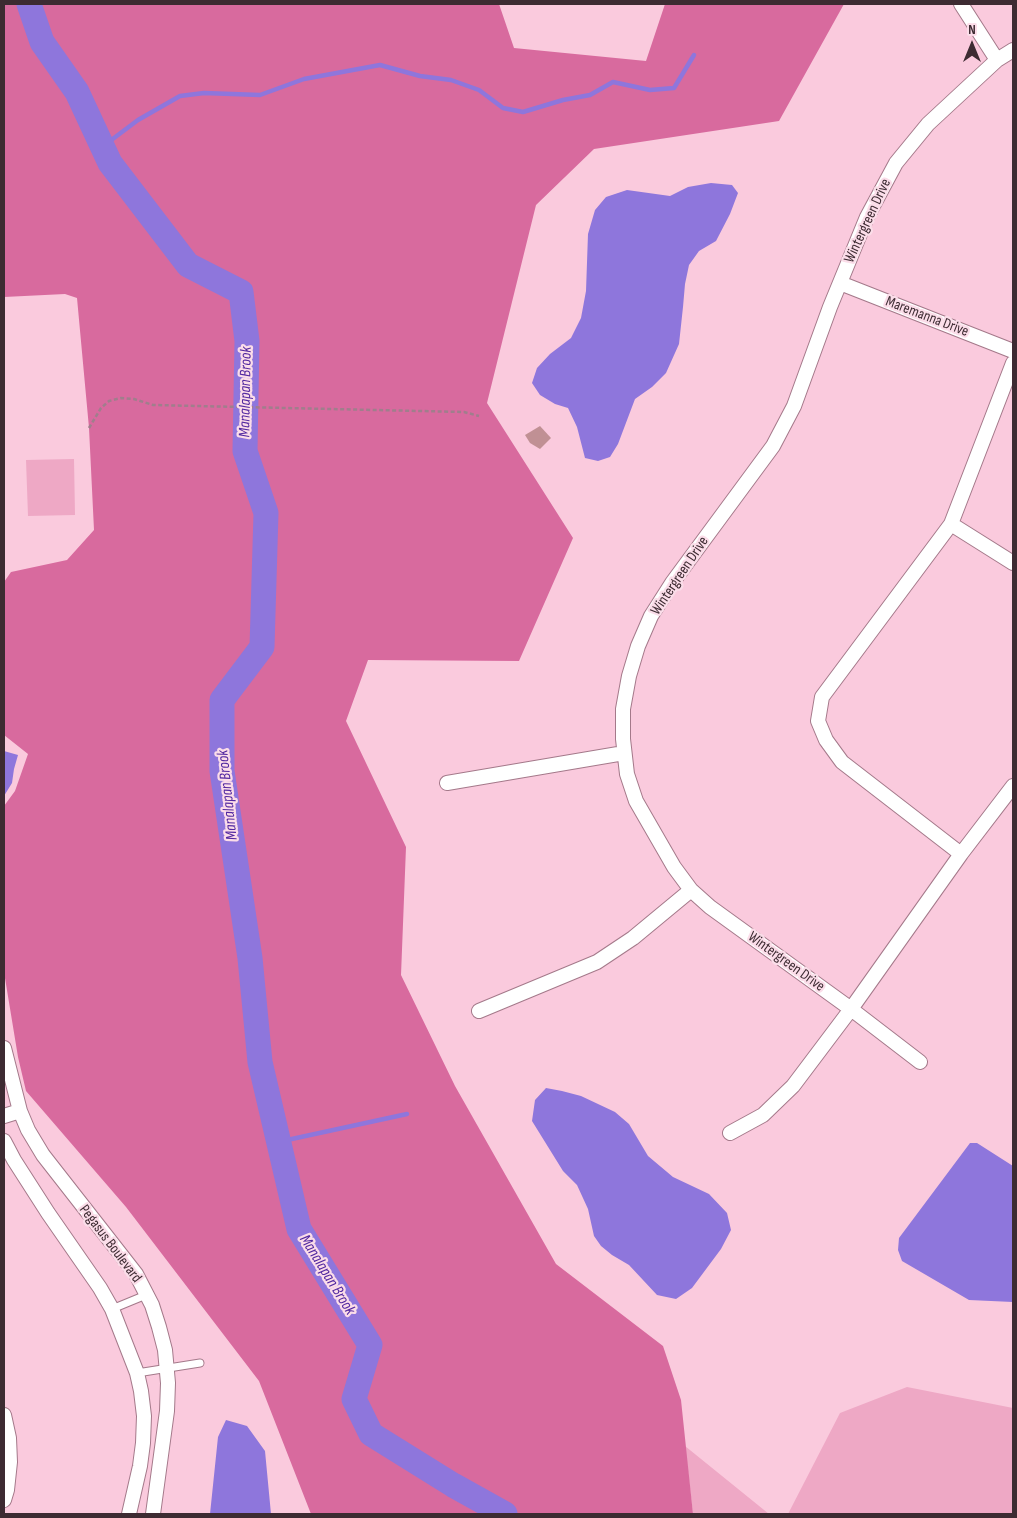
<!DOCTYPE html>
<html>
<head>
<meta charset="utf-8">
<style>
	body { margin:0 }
	#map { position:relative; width:1017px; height:1518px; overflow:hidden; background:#facadd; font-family:"Sofia Sans Condensed",sans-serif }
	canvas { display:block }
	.frame { position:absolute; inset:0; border:5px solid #3d2b32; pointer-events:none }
	.north { position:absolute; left:947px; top:20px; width:50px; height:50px; -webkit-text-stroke:4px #fbdde9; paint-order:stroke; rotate:0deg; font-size:14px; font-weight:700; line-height:20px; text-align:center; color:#3d2b32 }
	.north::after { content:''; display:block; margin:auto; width:18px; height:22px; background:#3d2b32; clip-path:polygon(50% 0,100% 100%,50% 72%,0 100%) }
</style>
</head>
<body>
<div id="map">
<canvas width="1017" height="1518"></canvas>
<div class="frame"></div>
<div class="north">N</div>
</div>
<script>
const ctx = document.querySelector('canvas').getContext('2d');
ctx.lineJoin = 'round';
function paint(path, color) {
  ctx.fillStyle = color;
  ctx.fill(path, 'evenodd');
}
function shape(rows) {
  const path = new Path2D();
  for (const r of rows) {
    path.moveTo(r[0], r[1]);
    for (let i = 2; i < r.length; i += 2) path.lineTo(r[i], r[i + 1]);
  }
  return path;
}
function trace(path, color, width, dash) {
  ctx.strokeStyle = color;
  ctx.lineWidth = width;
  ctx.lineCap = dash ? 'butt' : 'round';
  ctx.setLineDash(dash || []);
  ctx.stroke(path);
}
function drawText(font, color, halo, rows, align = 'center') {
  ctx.font = font + ' "Sofia Sans Condensed",sans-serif';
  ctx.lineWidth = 4.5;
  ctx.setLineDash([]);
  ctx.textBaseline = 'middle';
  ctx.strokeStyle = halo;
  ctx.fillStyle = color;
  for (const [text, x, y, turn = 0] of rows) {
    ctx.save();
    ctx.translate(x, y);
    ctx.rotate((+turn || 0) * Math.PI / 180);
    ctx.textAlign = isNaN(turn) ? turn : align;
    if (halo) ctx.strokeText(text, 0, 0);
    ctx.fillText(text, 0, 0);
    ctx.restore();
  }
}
const green = shape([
	[74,459,75,515,28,516,26,460],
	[907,1387,1013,1408,1013,1514,788,1514,840,1413],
	[685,1446,769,1514,693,1514]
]);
const forest = shape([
	[4,4,499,4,514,48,646,61,665,4,844,4,779,121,594,149,536,205,487,403,573,538,519,661,368,660,346,721,406,847,401,975,455,1086,556,1264,663,1346,681,1400,693,1514,311,1514,259,1381,126,1207,26,1091,18,1057,4,972,4,806,15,791,28,754,4,735,4,582,11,572,67,560,94,530,89,428,77,298,65,294,4,297]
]);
const water = shape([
	[711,183,732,185,738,193,730,214,716,241,699,251,689,265,685,284,683,307,679,344,666,373,652,387,635,399,618,444,610,457,598,461,585,458,577,427,568,408,555,404,540,395,532,383,537,368,550,354,571,338,581,318,586,291,588,234,595,210,606,197,627,190,670,196,688,187],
	[4,751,18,755,14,769,12,783,4,796],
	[546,1088,562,1091,581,1096,615,1112,629,1124,648,1156,673,1177,709,1194,727,1213,731,1230,721,1249,692,1288,676,1299,657,1295,629,1265,612,1255,601,1246,594,1236,588,1209,577,1185,563,1171,532,1121,535,1100],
	[970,1143,977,1143,1013,1166,1013,1302,969,1300,902,1261,898,1250,899,1238],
	[226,1420,247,1426,265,1451,271,1514,210,1514,218,1437]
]);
const stream = shape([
	[102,147,138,120,180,96,204,93,260,95,304,79,380,65,420,76,451,80,479,90,503,108,523,112,563,100,590,95,613,82,650,90,674,88,694,55],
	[278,1142,407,1114]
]);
const river = shape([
	[29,4,42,42,77,92,110,163,188,265,241,292,247,341,245,451,266,513,262,647,222,700,222,771,250,958,260,1062,299,1229,370,1345,354,1399,371,1434,453,1485,505,1514]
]);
const building = shape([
	[540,426,551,438,540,449,530,443,525,435]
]);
const path = shape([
	[89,428,101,408,109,401,121,398,134,399,153,405,464,412,479,416]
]);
const service = shape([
	[112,1309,146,1295],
	[137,1373,200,1363]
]);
const minor = shape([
	[961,4,997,60],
	[840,283,1013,351],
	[951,524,1013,363],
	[447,783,624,753],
	[961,854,842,762,826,740,818,721,822,697,951,524,1013,563],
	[479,1011,597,962,633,938,691,890],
	[4,1048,20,1111,28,1130,43,1155,136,1274,152,1305,159,1327,165,1350,168,1383,167,1411,153,1514],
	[920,1062,851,1009,710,907,691,890,674,867,636,801,627,774,623,739,623,709,629,676,638,646,651,616,672,583,773,446,794,406,830,307,867,217,896,163,928,124,997,60,1013,50],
	[4,1116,20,1111],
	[730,1133,763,1115,793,1086,851,1009,961,854,1013,786],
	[4,1141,14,1160,48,1213,100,1288,112,1309,137,1373,141,1391,144,1416,143,1443,140,1466,129,1514],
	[4,1415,9,1438,10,1462,7,1490,4,1500]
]);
const streetNames = [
	["Wintergreen Drive",868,221,-65],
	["Maremanna Drive",927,317,21],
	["Wintergreen Drive",680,576,-56],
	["Wintergreen Drive",786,962,36],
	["Pegasus Boulevard",110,1244,53]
];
const waterNames = [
	["Manalapan Brook",246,392,-89],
	["Manalapan Brook",228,795,-96],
	["Manalapan Brook",327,1275,58]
];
paint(green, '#eea8c5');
paint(forest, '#d86a9e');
paint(water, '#8e76dc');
trace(stream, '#8e76dc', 4.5);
trace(river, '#8e76dc', 25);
paint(building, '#c09094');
trace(service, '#a4798a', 9);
trace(minor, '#a4798a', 16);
trace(path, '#a07e8c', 2.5, [4, 2.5]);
trace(service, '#fff', 7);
trace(minor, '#fff', 14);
drawText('15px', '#3d2b32', '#fbdde9', streetNames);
drawText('italic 16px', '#5228a0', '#fbdde9', waterNames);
</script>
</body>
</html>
